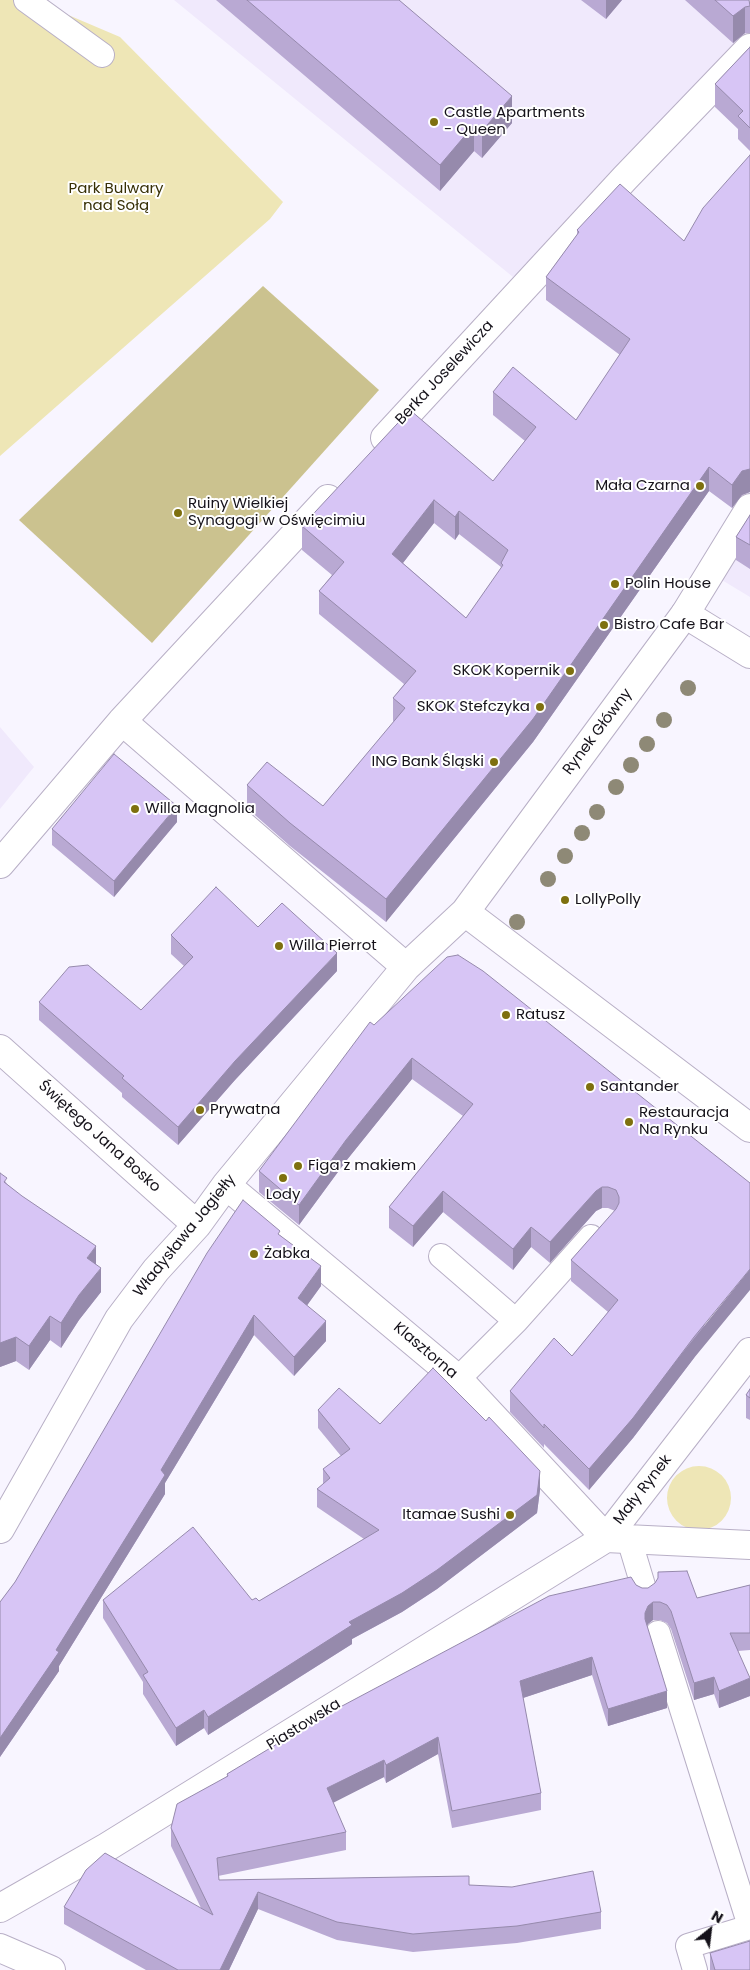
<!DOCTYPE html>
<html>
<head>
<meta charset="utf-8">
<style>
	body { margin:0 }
	#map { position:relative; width:750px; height:1970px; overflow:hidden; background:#f8f5ff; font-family:Poppins,sans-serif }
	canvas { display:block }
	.north { position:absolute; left:685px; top:1905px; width:50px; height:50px; -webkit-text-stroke:4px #fff; paint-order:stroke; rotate:29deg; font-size:14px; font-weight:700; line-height:20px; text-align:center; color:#15121a }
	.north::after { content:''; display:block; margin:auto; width:18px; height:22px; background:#15121a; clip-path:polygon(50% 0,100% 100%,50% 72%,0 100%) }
</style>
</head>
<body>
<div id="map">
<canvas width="750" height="1970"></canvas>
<div class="north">N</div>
</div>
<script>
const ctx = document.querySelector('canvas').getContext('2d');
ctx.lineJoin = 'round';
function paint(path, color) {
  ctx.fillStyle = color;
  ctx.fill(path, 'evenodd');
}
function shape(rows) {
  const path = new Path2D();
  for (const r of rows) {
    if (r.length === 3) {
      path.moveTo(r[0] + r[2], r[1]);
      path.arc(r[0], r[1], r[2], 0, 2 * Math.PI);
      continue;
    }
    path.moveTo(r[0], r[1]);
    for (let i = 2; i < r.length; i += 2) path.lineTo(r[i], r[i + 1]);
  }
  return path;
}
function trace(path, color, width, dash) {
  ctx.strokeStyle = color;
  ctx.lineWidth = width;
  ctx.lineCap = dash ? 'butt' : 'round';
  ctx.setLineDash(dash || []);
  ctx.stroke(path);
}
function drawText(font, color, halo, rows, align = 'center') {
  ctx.font = font + ' Poppins,sans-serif';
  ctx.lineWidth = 4;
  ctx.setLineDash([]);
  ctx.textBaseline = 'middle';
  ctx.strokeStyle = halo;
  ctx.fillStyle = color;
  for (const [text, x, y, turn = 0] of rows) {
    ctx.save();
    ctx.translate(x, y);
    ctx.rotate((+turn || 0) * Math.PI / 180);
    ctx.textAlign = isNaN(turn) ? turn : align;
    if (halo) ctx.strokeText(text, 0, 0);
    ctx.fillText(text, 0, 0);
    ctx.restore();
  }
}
const built = shape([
	[174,0,750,0,750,31,704,83,513,277],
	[750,495,750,597,702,568],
	[0,727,34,767,0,809]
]);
const green = shape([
	[0,0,33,0,120,37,283,202,270,219,0,456],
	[699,1498,32]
]);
const forest = shape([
	[263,286,379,390,152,643,19,520]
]);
const service = shape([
	[26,0,102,55],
	[441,1256,516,1321],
	[458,1379,516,1321,591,1237],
	[629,1539,645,1592],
	[658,1633,750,1926],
	[695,1970,688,1946,750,1927]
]);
const pedestrian = shape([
	[685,614,750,508]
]);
const minor = shape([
	[385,438,625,178,750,48],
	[122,721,406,967],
	[0,864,122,721,328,499],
	[465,912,750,1128],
	[0,1049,197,1225],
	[226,1185,458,1379,606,1538],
	[0,1529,119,1319,156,1270,197,1225,226,1185,406,967,465,912,685,614,750,654],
	[606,1538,750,1545],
	[0,1908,107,1847,606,1538,750,1352],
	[0,1948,51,1970]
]);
const trees = [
	[688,688],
	[664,720],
	[647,744],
	[631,765],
	[616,787],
	[597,812],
	[582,833],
	[565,856],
	[548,879],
	[517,922]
];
const wall = shape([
	[216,0,399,0,512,123,482,158,474,151,440,191],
	[581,0,622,0,606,19],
	[685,0,749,0,750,6,750,33,745,33,733,43],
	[750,47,750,151,738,139,738,129,715,107,715,84],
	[750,155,750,492,742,495,732,508,709,491,533,742,386,922,290,846,247,808,247,785,323,806,394,722,393,721,393,698,404,684,319,614,319,591,332,575,302,550,302,526,493,481,525,441,493,415,493,392,576,420,620,355,546,300,546,277,577,235,577,230,684,241],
	[434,523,455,540,459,534,501,567,501,569,466,618,403,563],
	[750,515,750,569,736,560,736,537],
	[177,822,114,897,52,845,52,829],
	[258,927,337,971,235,1080,178,1145,122,1097,122,1093,39,1020,39,1002,141,1010,184,966,171,954,171,935],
	[374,1025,750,1183,694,1358,633,1438,589,1490,544,1444,544,1448,510,1412,510,1391,572,1356,608,1312,571,1281,571,1260,615,1211,608,1208,602,1208,596,1211,550,1263,531,1247,513,1270,443,1212,413,1247,389,1228,389,1207,463,1116,412,1079,346,1161,299,1225,259,1192,259,1171],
	[0,1173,7,1184,96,1264,101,1292,79,1320,61,1348,50,1340,29,1370,16,1361,0,1367],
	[280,1235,321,1286,307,1305,326,1341,294,1376,254,1335,165,1483,165,1494,59,1666,59,1671,0,1757,0,1602],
	[750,1389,750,1420,746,1418,746,1395],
	[318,1410,380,1424,540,1490,537,1513,437,1589,402,1612,352,1639,352,1644,208,1735,204,1728,176,1746,143,1694,143,1682,103,1618,103,1600,259,1601,364,1539,317,1507,317,1489,323,1484,323,1469,341,1456,318,1428],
	[636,1585,642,1588,697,1598,750,1585,750,1650,738,1651,750,1696,719,1708,714,1694,694,1700,671,1629,667,1623,660,1620,653,1620,648,1624,647,1626,667,1708,608,1726,592,1675,523,1698,541,1793,541,1810,452,1828,438,1754,386,1783,384,1777,333,1802,346,1832,346,1850,218,1876,219,1880,469,1885,601,1912,601,1929,517,1943,413,1952,337,1940,258,1909,229,1970,146,1970,64,1924,64,1907,201,1908,171,1846,171,1828,227,1776,227,1774],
	[710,1953,750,1970,710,1970]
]);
const shadedWall = shape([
	[606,0,622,0,606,19],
	[745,7,745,33,733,43,733,16],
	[512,96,512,123,482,158,482,131],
	[474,125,474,151,440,191,440,165],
	[709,467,709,491,533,742,386,922,386,899],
	[750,469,750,492,742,495,732,508,732,485,742,471],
	[434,500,434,523,392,577,392,554],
	[459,511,459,534,455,540,455,517],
	[177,806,177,822,114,897,114,881],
	[337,953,337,971,235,1080,178,1145,178,1127,235,1061],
	[412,1058,412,1079,346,1161,299,1225,299,1205,346,1140],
	[602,1187,602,1208,596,1211,550,1263,550,1242,596,1191],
	[443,1191,443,1212,413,1247,413,1226],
	[531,1227,531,1247,513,1270,513,1249],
	[96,1246,96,1270,87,1258],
	[321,1266,321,1286,298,1318,298,1298],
	[101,1268,101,1292,79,1320,61,1348,61,1323,79,1295],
	[750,1269,750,1290,694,1358,633,1438,589,1490,589,1469],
	[254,1315,254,1335,165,1483,165,1494,59,1666,59,1671,0,1757,0,1738,56,1650,161,1470],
	[50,1316,50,1340,29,1370,29,1346],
	[326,1321,326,1341,294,1376,294,1357],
	[16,1337,16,1361,0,1367,0,1343],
	[540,1471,540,1490,537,1513,437,1589,402,1612,352,1639,352,1644,208,1735,208,1717,349,1622],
	[653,1602,653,1620,648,1624,645,1630,645,1613,648,1606],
	[592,1657,592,1675,520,1699,520,1681],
	[714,1677,714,1694,694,1700,694,1683],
	[750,1678,750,1696,719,1708,719,1691],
	[667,1691,667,1708,608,1726,608,1709],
	[204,1710,204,1728,176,1746,176,1728],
	[438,1737,438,1754,386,1783,386,1765],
	[384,1760,384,1777,327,1806,327,1788],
	[258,1892,258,1909,229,1970,220,1970]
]);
const building = shape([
	[247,0,399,0,512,96,482,131,474,125,440,165,247,0],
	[715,0,749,0,750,6,745,7,733,16,715,0],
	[750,47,750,128,738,116,743,111,715,84,750,47],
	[750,155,750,469,742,471,732,485,709,467,533,719,386,899,290,823,247,785,267,762,323,806,405,708,393,698,416,671,319,591,344,562,302,526,410,410,493,481,536,427,493,392,513,367,576,420,630,339,546,277,579,232,577,230,620,184,684,241,703,208,750,155],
	[434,500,455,517,459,511,508,550,501,563,503,565,466,618,392,554,434,500],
	[750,515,750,545,736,537,750,515],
	[114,754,177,806,114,881,52,829,114,754],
	[216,887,258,927,282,903,337,953,235,1061,178,1127,122,1078,124,1076,39,1002,69,967,88,965,141,1010,193,957,171,935,216,887],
	[458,955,483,971,750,1183,750,1269,694,1337,633,1418,589,1469,544,1424,544,1428,510,1391,554,1338,572,1356,618,1300,571,1260,616,1209,619,1203,619,1197,616,1190,608,1187,602,1187,596,1191,550,1242,531,1227,513,1249,443,1191,413,1226,389,1207,473,1104,412,1058,346,1140,299,1205,259,1171,370,1022,374,1025,447,957,458,955],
	[0,1173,7,1178,4,1182,22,1196,96,1246,87,1258,101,1268,79,1295,61,1323,50,1316,29,1346,16,1337,0,1343,0,1173],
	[243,1200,280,1231,278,1234,321,1266,298,1298,326,1321,294,1357,254,1315,161,1470,165,1475,56,1650,59,1652,0,1738,0,1602,15,1582,207,1253,243,1200],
	[433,1368,486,1421,489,1417,540,1471,537,1495,437,1570,402,1593,349,1622,352,1625,208,1717,204,1710,176,1728,143,1675,148,1672,103,1600,193,1527,252,1600,256,1598,259,1601,379,1530,317,1489,330,1478,323,1469,350,1449,318,1410,339,1388,380,1424,433,1368],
	[750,1389,750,1398,746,1395,750,1389],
	[687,1571,697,1598,750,1585,750,1633,730,1633,750,1678,719,1691,714,1677,694,1683,671,1611,667,1605,660,1602,653,1602,648,1606,645,1613,645,1619,667,1691,608,1709,592,1657,520,1681,541,1793,452,1811,438,1737,386,1765,384,1760,327,1788,346,1832,217,1858,219,1880,469,1876,469,1885,512,1887,593,1871,601,1912,517,1926,413,1934,337,1922,258,1892,220,1970,178,1970,64,1907,86,1870,105,1853,213,1915,171,1828,177,1804,228,1776,227,1774,327,1714,549,1596,631,1577,636,1585,642,1588,648,1588,655,1583,658,1578,658,1572,687,1571],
	[750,1941,750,1970,715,1970,710,1953,750,1941]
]);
const markers = [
	[434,122,5,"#7e700f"],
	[700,486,5,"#7e700f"],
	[178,513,5,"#7e700f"],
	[615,584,5,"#7e700f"],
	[604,625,5,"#7e700f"],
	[570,671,5,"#7e700f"],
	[540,707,5,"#7e700f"],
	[494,762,5,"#7e700f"],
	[135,809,5,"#7e700f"],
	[565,900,5,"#7e700f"],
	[279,946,5,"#7e700f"],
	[506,1015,5,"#7e700f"],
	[590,1087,5,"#7e700f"],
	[200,1110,5,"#7e700f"],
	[629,1122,5,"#7e700f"],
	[298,1166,5,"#7e700f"],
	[283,1178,5,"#7e700f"],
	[254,1254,5,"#7e700f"],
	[510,1515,5,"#7e700f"]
];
const poiNames = [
	["Castle Apartments",444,113],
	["- Queen",444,130],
	["Mała Czarna",690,486,"right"],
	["Ruiny Wielkiej",188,504],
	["Synagogi w Oświęcimiu",188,521],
	["Polin House",625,584],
	["Bistro Cafe Bar",614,625],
	["SKOK Kopernik",560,671,"right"],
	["SKOK Stefczyka",530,707,"right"],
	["ING Bank Śląski",484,762,"right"],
	["Willa Magnolia",145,809],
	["LollyPolly",575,900],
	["Willa Pierrot",289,946],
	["Ratusz",516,1015],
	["Santander",600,1087],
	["Prywatna",210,1110],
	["Restauracja",639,1113],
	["Na Rynku",639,1130],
	["Figa z makiem",308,1166],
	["Lody",283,1195,"center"],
	["Żabka",264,1254],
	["Itamae Sushi",500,1515,"right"]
];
const parkNames = [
	["Park Bulwary",116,189],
	["nad Sołą",116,206]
];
const streetNames = [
	["Berka Joselewicza",445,373,-47],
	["Rynek Główny",598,732,-53],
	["Świętego Jana Bosko",99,1137,42],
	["Władysława Jagiełły",185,1236,-51],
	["Klasztorna",425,1351,40],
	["Mały Rynek",643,1490,-52],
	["Piastowska",304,1725,-32]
];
paint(built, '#f0e9fc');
paint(green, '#eee6b6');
paint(forest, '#cbc28f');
trace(service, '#b8afc6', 26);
trace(pedestrian, '#b8afc6', 30);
trace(minor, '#b8afc6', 30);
trace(service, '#fff', 24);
trace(pedestrian, '#fff', 28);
trace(minor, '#fff', 28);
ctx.fillStyle = '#8e8976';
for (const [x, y] of trees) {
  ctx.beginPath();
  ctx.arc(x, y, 8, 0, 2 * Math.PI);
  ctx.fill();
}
paint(wall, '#b9a9d3');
paint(shadedWall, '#968aac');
paint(building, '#d7c5f5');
trace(building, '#968aac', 1);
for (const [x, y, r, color] of markers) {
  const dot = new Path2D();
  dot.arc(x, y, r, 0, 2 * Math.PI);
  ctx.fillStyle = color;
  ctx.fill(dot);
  trace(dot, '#fff', 2);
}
drawText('15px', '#15121a', '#fff', poiNames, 'left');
drawText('15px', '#373006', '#fff', parkNames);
drawText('15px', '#15121a', '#fff', streetNames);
</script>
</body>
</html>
